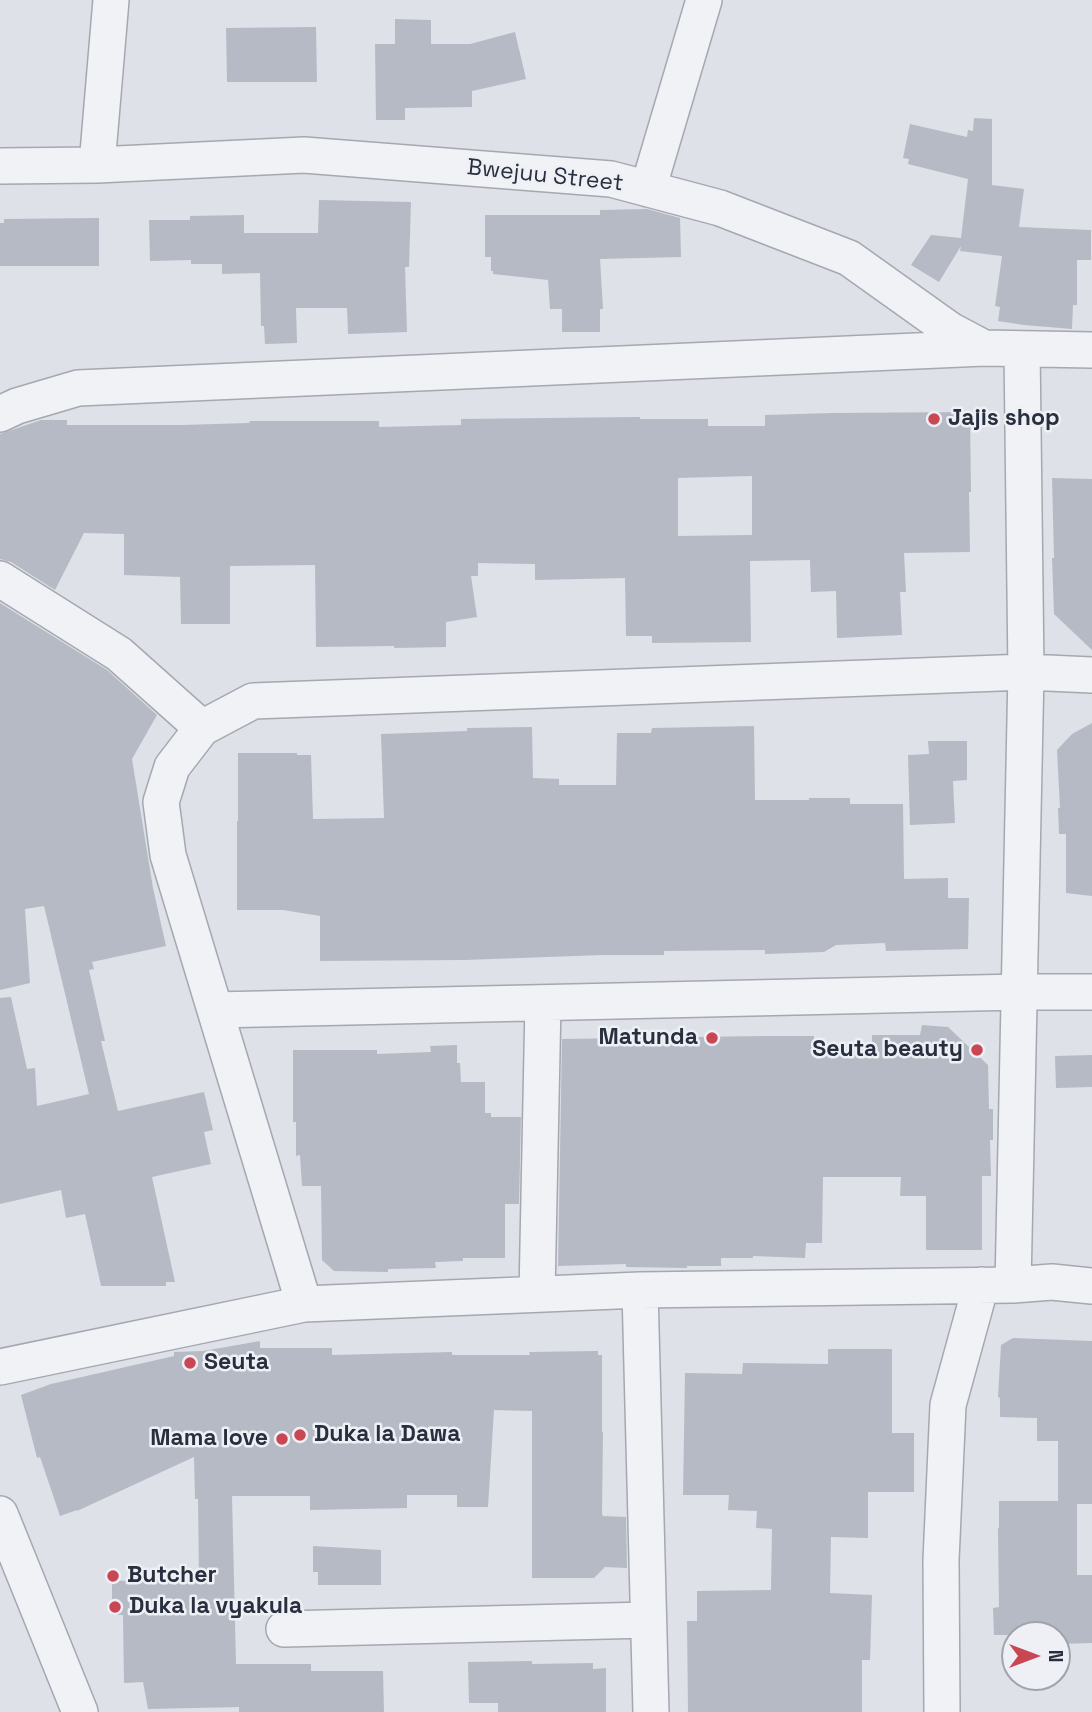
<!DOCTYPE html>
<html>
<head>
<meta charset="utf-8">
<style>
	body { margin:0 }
	#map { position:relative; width:1092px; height:1712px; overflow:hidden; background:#dee1e7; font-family:"Space Grotesk",sans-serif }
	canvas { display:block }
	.north { position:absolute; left:1001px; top:1621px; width:70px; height:70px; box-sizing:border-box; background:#eef0f5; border:2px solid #9fa3ac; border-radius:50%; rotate:90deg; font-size:19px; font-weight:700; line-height:28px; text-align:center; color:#282f3e }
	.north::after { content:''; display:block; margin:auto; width:24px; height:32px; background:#c94653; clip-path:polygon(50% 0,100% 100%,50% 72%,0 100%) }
</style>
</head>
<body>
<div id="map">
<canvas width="1092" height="1712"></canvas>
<div class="north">N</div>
</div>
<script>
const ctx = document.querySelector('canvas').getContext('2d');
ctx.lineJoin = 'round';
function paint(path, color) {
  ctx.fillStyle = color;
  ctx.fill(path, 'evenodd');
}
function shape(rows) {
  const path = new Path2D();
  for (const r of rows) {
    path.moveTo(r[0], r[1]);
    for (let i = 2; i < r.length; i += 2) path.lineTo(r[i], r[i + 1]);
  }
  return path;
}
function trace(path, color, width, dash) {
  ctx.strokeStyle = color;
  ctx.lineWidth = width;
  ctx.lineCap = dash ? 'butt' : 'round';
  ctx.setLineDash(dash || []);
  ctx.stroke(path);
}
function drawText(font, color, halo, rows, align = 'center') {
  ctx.font = font + ' "Space Grotesk",sans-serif';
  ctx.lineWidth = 5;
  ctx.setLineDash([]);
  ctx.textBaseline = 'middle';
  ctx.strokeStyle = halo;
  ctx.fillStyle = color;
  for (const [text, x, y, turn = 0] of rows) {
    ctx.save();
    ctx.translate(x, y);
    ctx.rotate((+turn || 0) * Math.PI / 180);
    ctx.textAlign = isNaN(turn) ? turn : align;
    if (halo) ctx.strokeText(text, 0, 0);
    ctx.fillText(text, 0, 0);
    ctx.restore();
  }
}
const building = shape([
	[395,19,431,20,431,44,470,44,515,32,526,79,472,91,472,107,405,108,405,120,376,120,375,44,395,44],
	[316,27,317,82,227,82,226,28],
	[974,118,992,119,992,185,1024,189,1019,227,1091,230,1091,260,1077,260,1077,305,1073,305,1072,329,1024,325,998,321,1000,307,995,306,1002,256,960,251,961,246,939,282,911,265,931,235,961,238,968,179,908,164,909,159,903,158,910,124,967,137,968,130,973,131],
	[319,200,411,202,409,267,405,267,407,332,348,334,347,308,296,308,297,343,265,344,264,326,261,326,260,273,222,274,222,264,191,264,191,260,150,261,149,220,190,220,190,216,244,215,244,233,318,233],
	[647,209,680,218,681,257,600,259,603,309,600,309,600,332,562,332,562,309,550,309,548,280,493,274,493,271,491,271,491,257,485,257,485,215,600,215,600,210],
	[99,218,99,266,0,266,0,223,4,223,4,219],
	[970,412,971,492,969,492,970,552,904,553,906,592,900,592,902,635,837,638,836,591,811,592,810,560,750,561,751,642,652,643,652,636,626,636,625,578,535,580,535,564,478,563,478,576,471,576,477,617,446,622,446,647,394,648,394,646,316,647,315,565,230,566,230,624,181,624,180,577,124,575,124,534,84,533,55,590,11,562,0,559,0,434,41,420,67,420,67,425,182,425,249,423,250,421,379,421,379,427,461,425,461,419,635,417,640,417,640,419,708,419,708,426,765,426,765,415,834,413],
	[752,476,752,535,678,536,678,478],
	[1052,478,1092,479,1092,650,1054,614,1052,558,1054,558],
	[0,603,107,670,157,715,132,759,153,888,166,946,92,962,94,969,89,970,105,1041,101,1041,118,1111,204,1092,213,1130,204,1132,211,1164,152,1177,175,1282,166,1282,166,1286,101,1286,85,1214,66,1218,61,1190,0,1204,0,998,11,997,27,1069,35,1068,37,1106,89,1094,44,906,25,909,30,983,0,990],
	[1092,723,1092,896,1066,893,1066,834,1059,834,1058,808,1060,808,1057,750,1072,734],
	[754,726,755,800,809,800,809,798,850,798,850,804,903,804,904,879,948,878,948,898,969,898,968,949,886,951,885,943,836,945,824,952,765,954,765,950,664,951,664,955,602,955,465,960,320,961,320,916,283,910,237,910,237,821,238,821,238,753,297,753,297,755,311,755,313,819,384,818,381,734,467,731,467,728,532,727,533,778,559,779,559,785,616,785,617,733,651,733,652,728],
	[928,741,967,741,967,780,953,781,955,823,910,825,908,755,929,754],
	[922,1025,948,1027,988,1065,989,1109,993,1109,993,1140,990,1140,991,1176,982,1176,982,1250,926,1250,926,1196,900,1196,901,1177,823,1177,822,1243,806,1243,805,1258,753,1256,753,1258,721,1258,721,1266,687,1266,687,1268,626,1267,626,1264,558,1266,562,1039,763,1036,814,1036,814,1043,872,1043,872,1035,920,1035],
	[457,1045,457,1063,460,1063,461,1082,485,1082,485,1113,491,1113,491,1117,521,1117,519,1204,505,1204,505,1258,463,1258,463,1261,435,1262,436,1268,388,1269,388,1272,334,1271,322,1260,321,1186,302,1186,300,1155,296,1156,296,1122,293,1122,293,1050,377,1050,377,1054,431,1052,430,1046],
	[1092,1055,1092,1087,1056,1088,1055,1056],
	[1013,1338,1092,1341,1092,1504,1077,1504,1077,1575,1092,1575,1092,1643,1057,1644,1057,1635,994,1635,993,1608,999,1607,998,1528,999,1528,999,1501,1058,1501,1058,1441,1037,1441,1037,1418,1000,1417,1000,1398,998,1397,1001,1345],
	[260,1341,260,1348,332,1348,332,1355,452,1352,452,1355,530,1355,529,1352,598,1351,598,1355,602,1355,602,1432,603,1432,602,1514,603,1516,626,1517,627,1568,605,1567,594,1578,532,1578,532,1411,494,1410,488,1507,457,1507,457,1495,407,1495,407,1508,310,1510,310,1496,232,1496,236,1664,311,1664,311,1671,383,1671,384,1712,239,1712,239,1707,148,1709,143,1682,124,1683,123,1615,112,1615,112,1581,199,1579,198,1499,195,1499,194,1457,77,1511,77,1510,60,1516,40,1457,37,1458,21,1395,51,1384,174,1356,174,1352,203,1351],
	[828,1349,892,1349,892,1433,914,1433,914,1492,868,1492,868,1538,831,1537,830,1593,872,1595,870,1660,862,1660,862,1712,688,1712,687,1621,697,1621,697,1591,771,1590,772,1529,756,1528,757,1511,728,1510,729,1495,683,1495,685,1373,742,1374,743,1363,828,1364],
	[313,1546,381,1550,381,1585,318,1585,318,1572,313,1572],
	[532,1661,532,1664,593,1663,593,1669,606,1668,606,1712,498,1712,498,1703,469,1703,468,1662]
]);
const minor = shape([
	[97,165,111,0],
	[0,166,97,165,304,155,611,179,720,208,849,258,950,330,984,348,1092,350],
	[648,189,704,0],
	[0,414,17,406,78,388,984,348],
	[0,579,119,654,202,728],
	[215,1010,1019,992,1092,992],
	[1013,1285,1026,672,1022,349],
	[640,1290,651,1712],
	[537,1294,543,1003],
	[304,1304,168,855,161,802,172,767,202,728,253,701,1026,672,1092,675],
	[0,1367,304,1304,640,1290,1013,1285,1052,1282,1092,1286],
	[0,1514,80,1712],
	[284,1629,648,1620],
	[942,1712,941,1560,948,1405,981,1285]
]);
const markers = [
	[934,419,7,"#c94653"],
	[712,1038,7,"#c94653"],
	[977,1050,7,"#c94653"],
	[190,1363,7,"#c94653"],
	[300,1435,7,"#c94653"],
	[282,1439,7,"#c94653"],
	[113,1576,7,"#c94653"],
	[115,1607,7,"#c94653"]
];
const streetNames = [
	["Bwejuu Street",545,176,6]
];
const poiNames = [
	["Jajis shop",948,419],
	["Matunda",698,1038,"right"],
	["Seuta beauty",963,1050,"right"],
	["Seuta",204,1363],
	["Duka la Dawa",314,1435],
	["Mama love",268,1439,"right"],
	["Butcher",127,1576],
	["Duka la vyakula",129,1607]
];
paint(building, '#b6bac4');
trace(minor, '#a4a8b1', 38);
trace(minor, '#f1f2f6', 35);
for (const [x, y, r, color] of markers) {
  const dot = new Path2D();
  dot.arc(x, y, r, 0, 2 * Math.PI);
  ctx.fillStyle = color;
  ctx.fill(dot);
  trace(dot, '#eef0f5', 2.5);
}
drawText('23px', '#282f3e', '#eef0f5', streetNames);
drawText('bold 23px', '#282f3e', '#eef0f5', poiNames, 'left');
</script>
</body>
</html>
